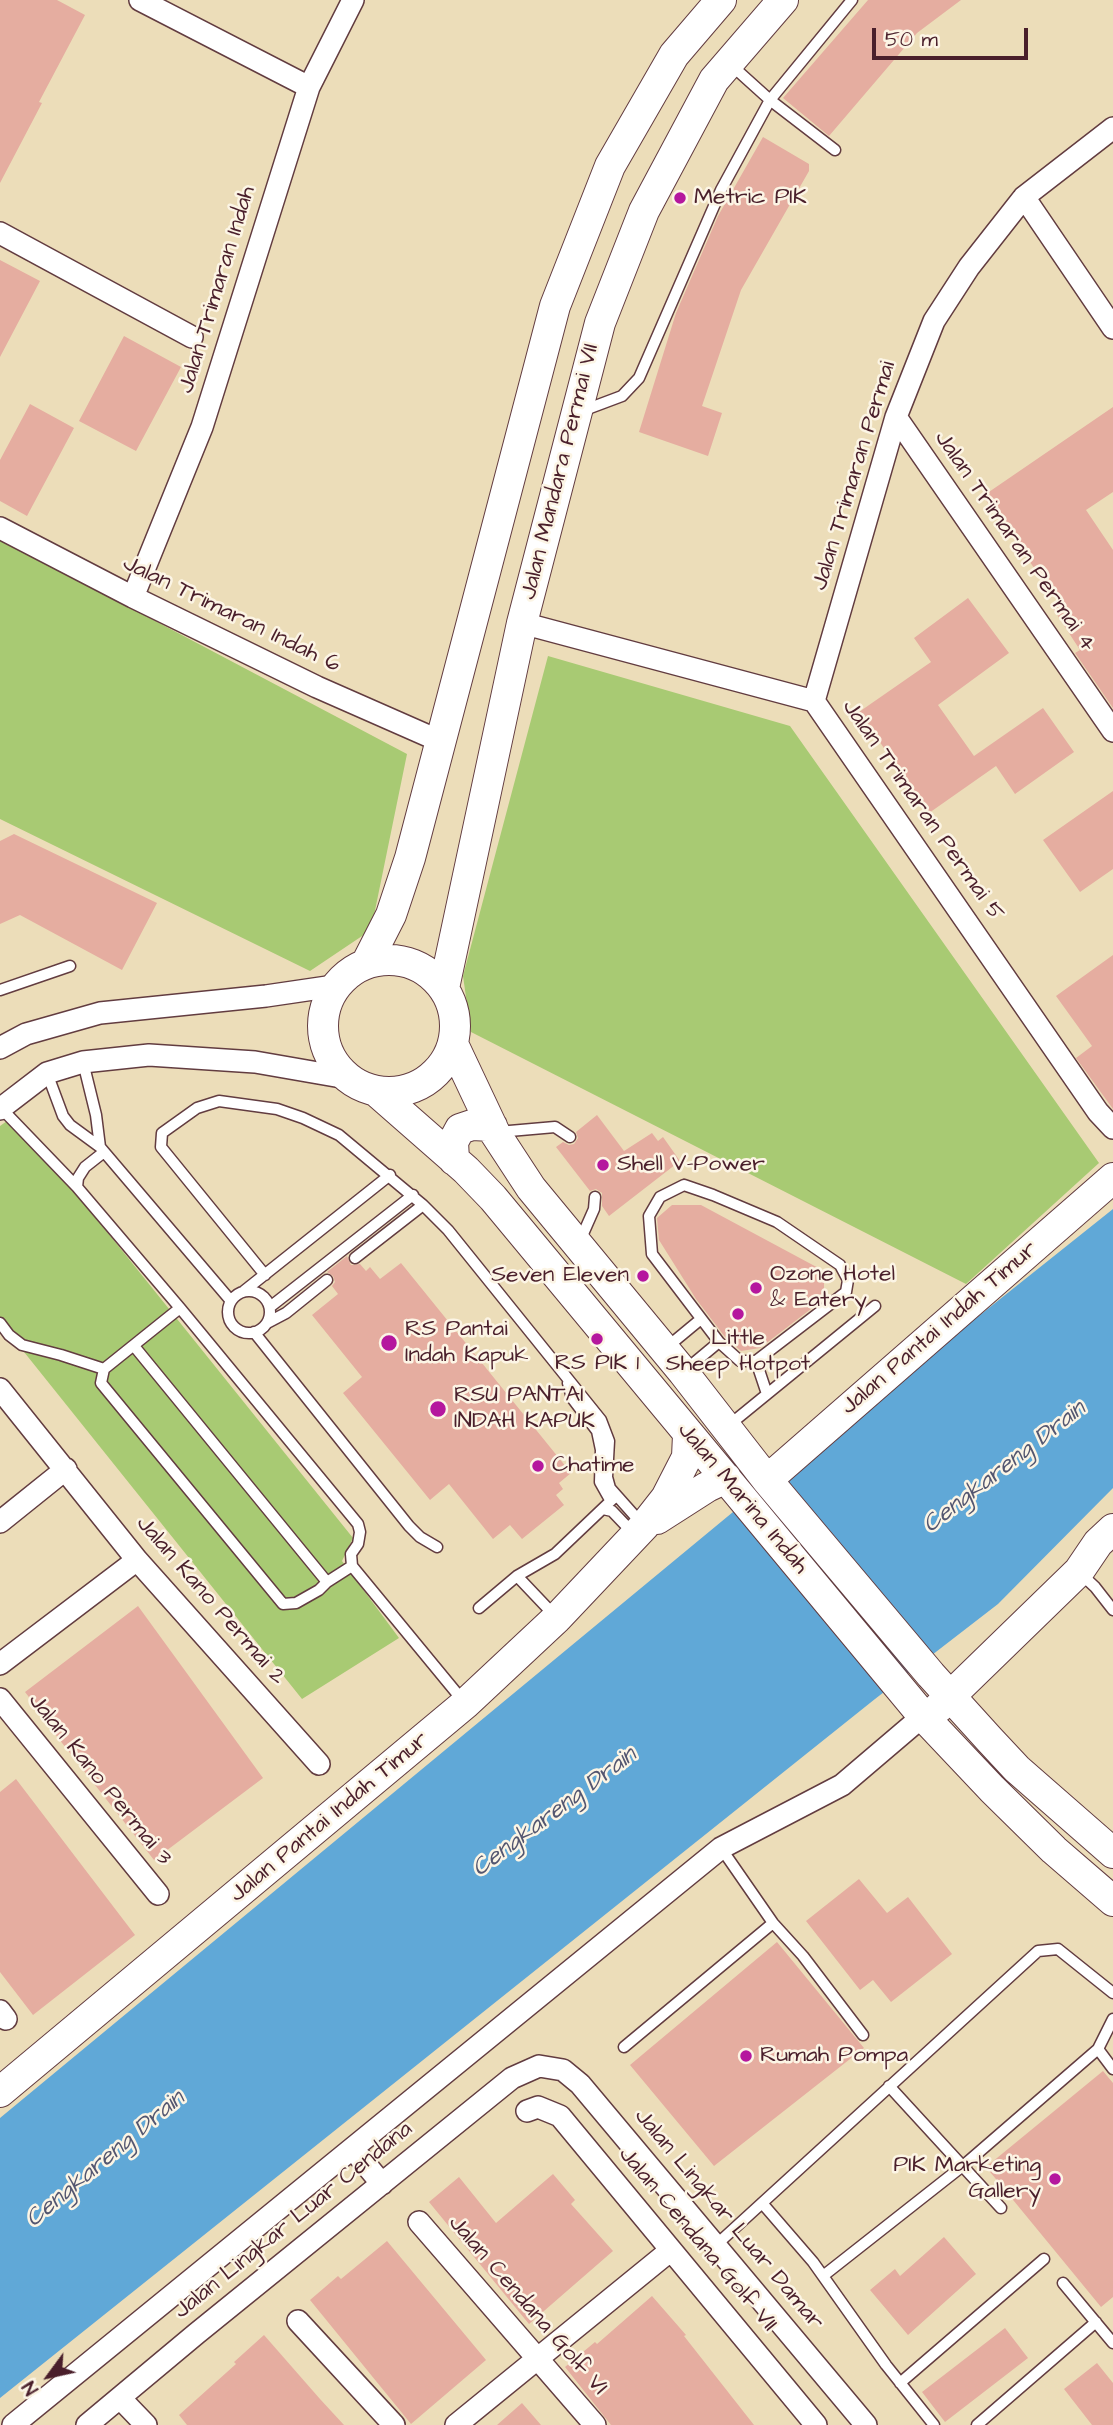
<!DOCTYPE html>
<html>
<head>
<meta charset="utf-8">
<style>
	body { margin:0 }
	#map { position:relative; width:1113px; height:2425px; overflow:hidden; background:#ecddb9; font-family:"Architects Daughter",sans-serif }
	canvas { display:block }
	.north { position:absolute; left:14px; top:2341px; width:70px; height:70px; -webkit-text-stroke:5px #fcf5e5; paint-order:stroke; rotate:237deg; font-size:19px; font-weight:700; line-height:28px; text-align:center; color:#4a1f2b }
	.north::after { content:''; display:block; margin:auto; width:24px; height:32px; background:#4a1f2b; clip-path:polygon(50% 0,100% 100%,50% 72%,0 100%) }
	.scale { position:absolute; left:872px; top:28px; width:156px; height:32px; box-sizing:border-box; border:4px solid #4a1f2b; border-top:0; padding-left:9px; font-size:21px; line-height:24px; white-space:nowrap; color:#4a1f2b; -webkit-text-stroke:5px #fcf5e5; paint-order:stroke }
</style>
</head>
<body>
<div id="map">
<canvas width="1113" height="2425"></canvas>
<div class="north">N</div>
<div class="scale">50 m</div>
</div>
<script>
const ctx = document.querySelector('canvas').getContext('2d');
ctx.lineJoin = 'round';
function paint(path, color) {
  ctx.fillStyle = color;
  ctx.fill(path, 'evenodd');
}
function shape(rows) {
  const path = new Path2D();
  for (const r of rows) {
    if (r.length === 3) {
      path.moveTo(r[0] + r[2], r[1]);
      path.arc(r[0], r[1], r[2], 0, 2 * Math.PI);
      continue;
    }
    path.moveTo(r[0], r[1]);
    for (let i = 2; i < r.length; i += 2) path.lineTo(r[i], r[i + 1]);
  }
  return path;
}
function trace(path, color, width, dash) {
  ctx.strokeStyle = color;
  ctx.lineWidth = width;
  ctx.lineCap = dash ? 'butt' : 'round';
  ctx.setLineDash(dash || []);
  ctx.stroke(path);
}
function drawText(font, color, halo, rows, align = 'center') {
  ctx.font = font + ' "Architects Daughter",sans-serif';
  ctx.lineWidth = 5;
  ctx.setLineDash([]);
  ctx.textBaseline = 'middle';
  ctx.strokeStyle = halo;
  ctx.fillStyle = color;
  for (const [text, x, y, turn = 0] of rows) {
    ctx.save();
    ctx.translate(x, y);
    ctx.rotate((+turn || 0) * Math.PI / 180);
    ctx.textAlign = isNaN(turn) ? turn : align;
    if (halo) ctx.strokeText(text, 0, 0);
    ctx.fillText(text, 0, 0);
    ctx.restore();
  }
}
const green = shape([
	[0,539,407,754,371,930,310,971,0,819],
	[548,656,790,726,1099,1163,966,1284,471,1032,463,976],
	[14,1116,353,1538,342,1561,399,1638,302,1699,0,1322,0,1126]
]);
const water = shape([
	[1113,1209,1113,1488,998,1604,875,1699,0,2398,0,2118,733,1512]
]);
const building = shape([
	[0,0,57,0,85,15,39,102,42,103,0,183],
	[868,0,961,0,917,33,829,136,783,98],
	[763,137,809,164,809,171,741,290,702,406,722,413,708,456,639,432,676,313,718,216],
	[0,260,40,281,0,357],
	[124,336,181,367,136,451,79,421],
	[30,404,74,428,27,516,0,501,0,460],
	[1113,407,1113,492,1086,510,1113,550,1113,708,1075,653,1080,650,1052,607,1059,603,983,496],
	[968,598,1009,653,938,705,974,756,1043,708,1074,752,1015,794,996,766,929,813,859,712,931,662,914,638],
	[1113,791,1113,869,1080,892,1043,840],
	[14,834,157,903,122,970,20,915,0,924,0,841],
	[1113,955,1113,1109,1076,1058,1092,1046,1056,996],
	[597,1115,624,1151,652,1133,658,1141,663,1137,680,1161,609,1216,602,1206,602,1193,596,1189,590,1191,556,1147,563,1142,569,1145,574,1144,578,1138,576,1132],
	[672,1205,701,1205,824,1271,824,1299,760,1348,741,1351,725,1337,696,1299,659,1240,657,1218],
	[347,1256,351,1265,360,1264,366,1271,370,1267,380,1279,401,1263,571,1473,559,1483,563,1489,556,1495,564,1505,522,1539,510,1525,493,1539,449,1484,430,1500,343,1393,362,1377,312,1315,338,1294,332,1286,335,1282,333,1276,327,1272],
	[138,1606,263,1778,154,1860,55,1734,56,1732,25,1692],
	[16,1779,135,1935,33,2015,0,1972,0,1792],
	[859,1879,887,1913,908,1897,952,1954,891,2002,873,1980,860,1990,806,1921],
	[777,1942,864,2048,714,2166,630,2065],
	[1103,2071,1113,2083,1113,2297,1101,2307,986,2167],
	[553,2174,575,2200,571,2204,613,2251,529,2324,429,2202,459,2177,496,2223],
	[944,2237,976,2274,908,2335,870,2290,895,2269,900,2276],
	[387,2241,486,2360,411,2424,310,2300,338,2276,341,2279],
	[652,2296,686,2335,684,2336,754,2425,611,2425,565,2367,595,2342,597,2344],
	[1005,2328,1028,2358,945,2422,922,2392],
	[264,2335,320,2399,344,2425,187,2425,179,2415,236,2364,234,2362],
	[1097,2363,1113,2383,1113,2425,1092,2425,1064,2389],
	[522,2403,541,2425,497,2425]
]);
const lane = shape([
	[729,63,770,100,835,150],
	[582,411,622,396,639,378,721,190,770,100,852,0],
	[0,990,70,966],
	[83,1062,96,1115,100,1147],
	[47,1073,63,1116,70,1125,100,1147,231,1301],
	[1,1108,77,1187],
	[498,1132,555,1127,570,1137],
	[104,1152,85,1167,78,1178,77,1187,180,1308,358,1524,360,1532,358,1544,351,1554,352,1566,464,1702],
	[684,1185,713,1195,777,1222,840,1265,848,1280,846,1292,756,1361,740,1361,719,1342,652,1254,649,1216,660,1197,684,1185],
	[579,1243,594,1209,595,1197],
	[355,1258,423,1205],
	[265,1275,161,1147,162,1133,197,1108,219,1101,277,1109,303,1118,339,1135,423,1205,448,1230,601,1420,609,1441,607,1477,610,1488,642,1524],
	[244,1291,390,1175],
	[249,1312,21],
	[270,1307,413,1195],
	[0,1323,9,1335,22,1345,61,1355,104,1369],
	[267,1323,286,1313,327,1280],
	[254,1332,409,1526,420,1537,437,1547],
	[134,1346,327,1582,319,1590,296,1603,283,1604,101,1383,104,1369,180,1308],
	[666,1348,701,1319],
	[756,1361,767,1394],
	[683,1372,719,1342],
	[568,1383,572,1398,597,1431,601,1450,600,1482,609,1498],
	[728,1426,875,1306],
	[603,1509,612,1511,633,1533],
	[1080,1573,1095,1587,1113,1610],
	[517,1576,555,1616],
	[327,1582,352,1566],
	[479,1608,517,1576,555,1554,616,1496],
	[721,1848,773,1923,803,1956,863,2035],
	[624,2047,773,1923],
	[1098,2049,1113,2069],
	[889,2086,1001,2208],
	[762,2203,813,2262,886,2365,934,2425],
	[715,2246,1038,1951,1058,1949,1113,1993],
	[823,2276,964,2165,1098,2049,1113,2019],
	[1063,2283,1113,2343],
	[900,2383,1044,2259],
	[977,2425,1096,2322]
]);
const street = shape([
	[140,0,309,87],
	[1024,197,1113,328],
	[0,233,192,337],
	[896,417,1113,731],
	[0,528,133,597,317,687,442,742],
	[133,597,202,427,309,87,353,0],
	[522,623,814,701,1098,1112,1113,1128],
	[814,701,896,417,934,321,969,267,1024,197,1113,128],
	[0,1048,26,1034,100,1013,266,996,334,986],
	[0,1109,47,1073,83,1062,149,1055,255,1062,347,1078],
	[0,1389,137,1560,319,1764],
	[0,1522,66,1469],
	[0,1664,137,1560],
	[0,1699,158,1894],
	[0,2011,6,2019],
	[527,2111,538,2107,560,2116,816,2425],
	[353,2149,382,2184],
	[419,2222,595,2425],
	[298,2321,394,2425],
	[120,2398,146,2425],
	[13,2425,721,1848,842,1785,923,1716],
	[87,2425,196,2334,512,2078,539,2066,563,2070,580,2084,866,2425],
	[456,2425,671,2250]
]);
const secondary = shape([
	[389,1026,66],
	[367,962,391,915,410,858,555,306,610,166,674,55,721,0],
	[444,988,522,623,600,323,644,211,714,80,783,0],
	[453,1044,495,1133,531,1188,683,1372,767,1480,931,1675,989,1739,1017,1769,1113,1853],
	[377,1092,466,1170,493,1198,923,1716,992,1789,1054,1850,1113,1901],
	[454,1160,453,1142,460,1129,472,1125,492,1126],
	[767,1480,1113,1178],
	[657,1519,707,1487,726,1478],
	[938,1708,1079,1571,1098,1543,1113,1529],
	[0,2092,465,1704,557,1618,644,1526,666,1498,687,1457,688,1435]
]);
const markers = [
	[680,198,7,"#b5179e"],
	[603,1165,7,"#b5179e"],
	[643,1276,7,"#b5179e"],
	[756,1288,7,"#b5179e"],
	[738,1314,7,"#b5179e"],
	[597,1339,7,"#b5179e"],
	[389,1343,9,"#b5179e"],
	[438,1409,9,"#b5179e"],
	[538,1466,7,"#b5179e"],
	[746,2056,7,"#b5179e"],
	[1055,2179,7,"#b5179e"]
];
const poiNames = [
	["Metric PIK",694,198],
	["Shell V-Power",617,1165],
	["Ozone Hotel",770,1275],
	["& Eatery",770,1301],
	["Seven Eleven",629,1276,"right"],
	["RS Pantai",405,1330],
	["Indah Kapuk",405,1356],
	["Little",738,1339,"center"],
	["Sheep Hotpot",738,1365,"center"],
	["RS PIK 1",597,1364,"center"],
	["RSU PANTAI",454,1396],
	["INDAH KAPUK",454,1422],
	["Chatime",552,1466],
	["Rumah Pompa",760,2056],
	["PIK Marketing",1041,2166,"right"],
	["Gallery",1041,2192,"right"]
];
const streetNames = [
	["Jalan Trimaran Indah",218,290,-73],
	["Jalan Mandara Permai VII",561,472,-76],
	["Jalan Trimaran Permai",855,476,-73],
	["Jalan Trimaran Permai 4",1014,542,55],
	["Jalan Trimaran Indah 6",231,615,26],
	["Jalan Trimaran Permai 5",922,811,55],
	["Jalan Pantai Indah Timur",940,1329,-41],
	["Jalan Marina Indah",742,1499,50],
	["Jalan Kano Permai 2",210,1601,49],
	["Jalan Kano Permai 3",99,1780,51],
	["Jalan Pantai Indah Timur",330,1818,-40],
	["Jalan Lingkar Luar Damar",728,2220,50],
	["Jalan Lingkar Luar Cendana",294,2221,-39],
	["Jalan Cendana Golf VII",697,2240,50],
	["Jalan Cendana Golf VI",527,2306,49]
];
const waterNames = [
	["Cengkareng Drain",1005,1468,-38],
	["Cengkareng Drain",555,1813,-37],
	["Cengkareng Drain",106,2160,-40]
];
paint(green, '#a8ca73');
paint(water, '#60a8d7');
paint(building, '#e5ada0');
trace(lane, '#623c40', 13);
trace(street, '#623c40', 24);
trace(secondary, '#623c40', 32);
trace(lane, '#fff', 10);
trace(street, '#fff', 21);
trace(secondary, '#fff', 30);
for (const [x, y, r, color] of markers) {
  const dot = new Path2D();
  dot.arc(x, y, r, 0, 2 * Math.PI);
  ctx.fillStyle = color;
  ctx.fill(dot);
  trace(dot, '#fcf5e5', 2.5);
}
drawText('23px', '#4a1f2b', '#fcf5e5', poiNames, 'left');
drawText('23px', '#4a1f2b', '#fcf5e5', streetNames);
drawText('italic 24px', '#535670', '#fcf5e5', waterNames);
</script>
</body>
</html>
